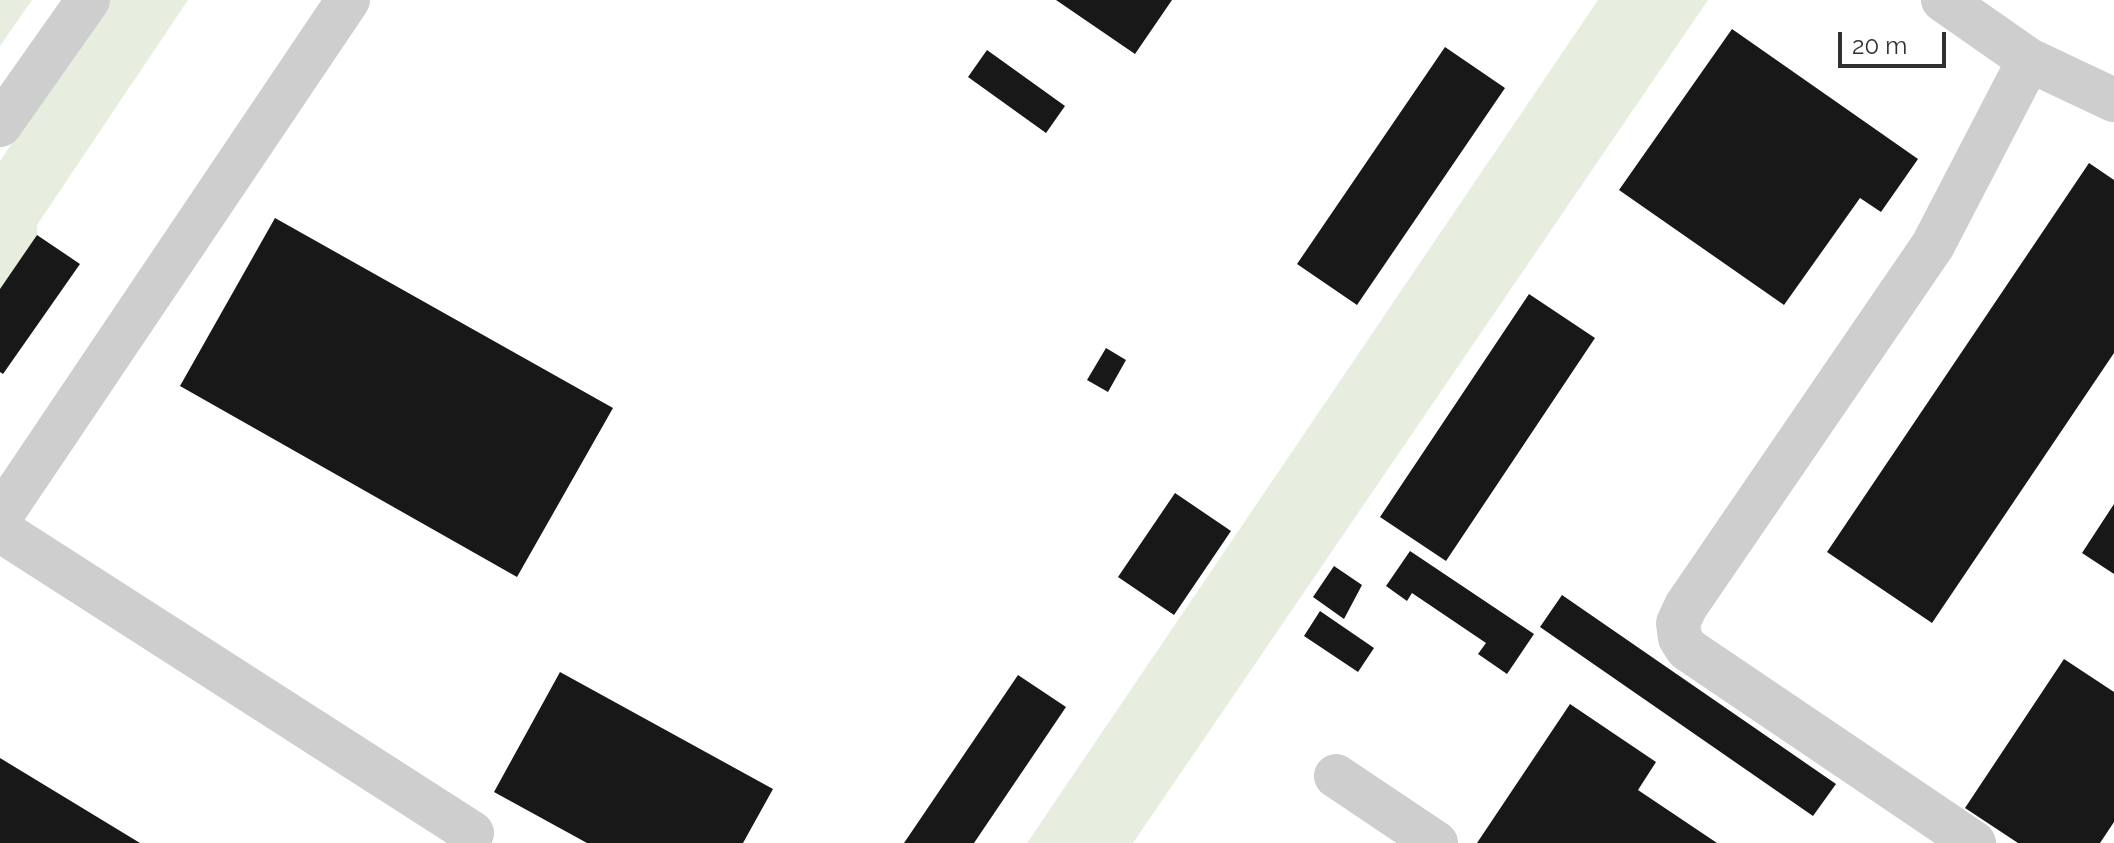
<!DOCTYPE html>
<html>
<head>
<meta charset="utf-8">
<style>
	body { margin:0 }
	#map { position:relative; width:2114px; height:843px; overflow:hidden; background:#fff; font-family:Raleway,sans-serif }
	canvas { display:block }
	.scale { position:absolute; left:1838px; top:32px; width:108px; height:36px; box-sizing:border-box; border:4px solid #313131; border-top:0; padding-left:10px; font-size:24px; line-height:28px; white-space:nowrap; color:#313131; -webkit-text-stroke:6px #fff; paint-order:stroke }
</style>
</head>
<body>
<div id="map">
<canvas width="2114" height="843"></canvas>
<div class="scale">20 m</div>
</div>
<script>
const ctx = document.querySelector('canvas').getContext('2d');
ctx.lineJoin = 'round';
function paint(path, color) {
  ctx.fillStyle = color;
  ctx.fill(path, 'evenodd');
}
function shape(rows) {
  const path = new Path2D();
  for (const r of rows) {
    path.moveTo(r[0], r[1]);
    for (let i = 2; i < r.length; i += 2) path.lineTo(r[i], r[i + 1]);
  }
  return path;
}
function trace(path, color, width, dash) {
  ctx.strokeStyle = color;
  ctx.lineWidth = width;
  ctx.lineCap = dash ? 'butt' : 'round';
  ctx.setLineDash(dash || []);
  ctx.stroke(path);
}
const green = shape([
	[0,0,32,0,0,46],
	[108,0,188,0,37,225,37,235,0,289,0,161],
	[1598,0,1708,0,1133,843,1027,843]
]);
const building = shape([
	[1056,0,1172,0,1135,54],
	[1732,29,1918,159,1881,212,1860,198,1784,305,1619,190],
	[1445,47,1505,88,1357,305,1297,264],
	[987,50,1065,106,1046,133,968,77],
	[2089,163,2114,180,2114,353,1932,623,1827,552],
	[275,218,613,408,517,577,180,386],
	[37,235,80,264,3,374,0,372,0,289],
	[1529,294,1595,338,1446,561,1380,517],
	[1106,348,1126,360,1108,392,1087,380],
	[1175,493,1231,531,1174,615,1118,577],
	[2114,504,2114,574,2082,553],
	[1410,551,1534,634,1507,674,1478,654,1486,643,1412,593,1407,601,1386,586],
	[1334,566,1362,585,1344,619,1313,597],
	[1562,595,1836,784,1813,816,1540,627],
	[1320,611,1374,648,1358,672,1304,636],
	[2064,659,2114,692,2114,822,2100,843,2018,843,1965,808],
	[560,672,773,789,743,843,587,843,494,792],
	[1018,675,1066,707,974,843,904,843],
	[1570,704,1656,762,1638,790,1717,843,1477,843],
	[0,758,140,843,0,843]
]);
const minor = shape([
	[1943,0,2029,60,2114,100],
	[0,125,88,0],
	[0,517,348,0],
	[0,530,472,833],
	[1336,776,1436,843],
	[1974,843,1687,649,1680,638,1678,623,1686,606,1933,245,2029,60]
]);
paint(green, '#e7eee0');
paint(building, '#181818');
trace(minor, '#cecece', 44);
</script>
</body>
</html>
